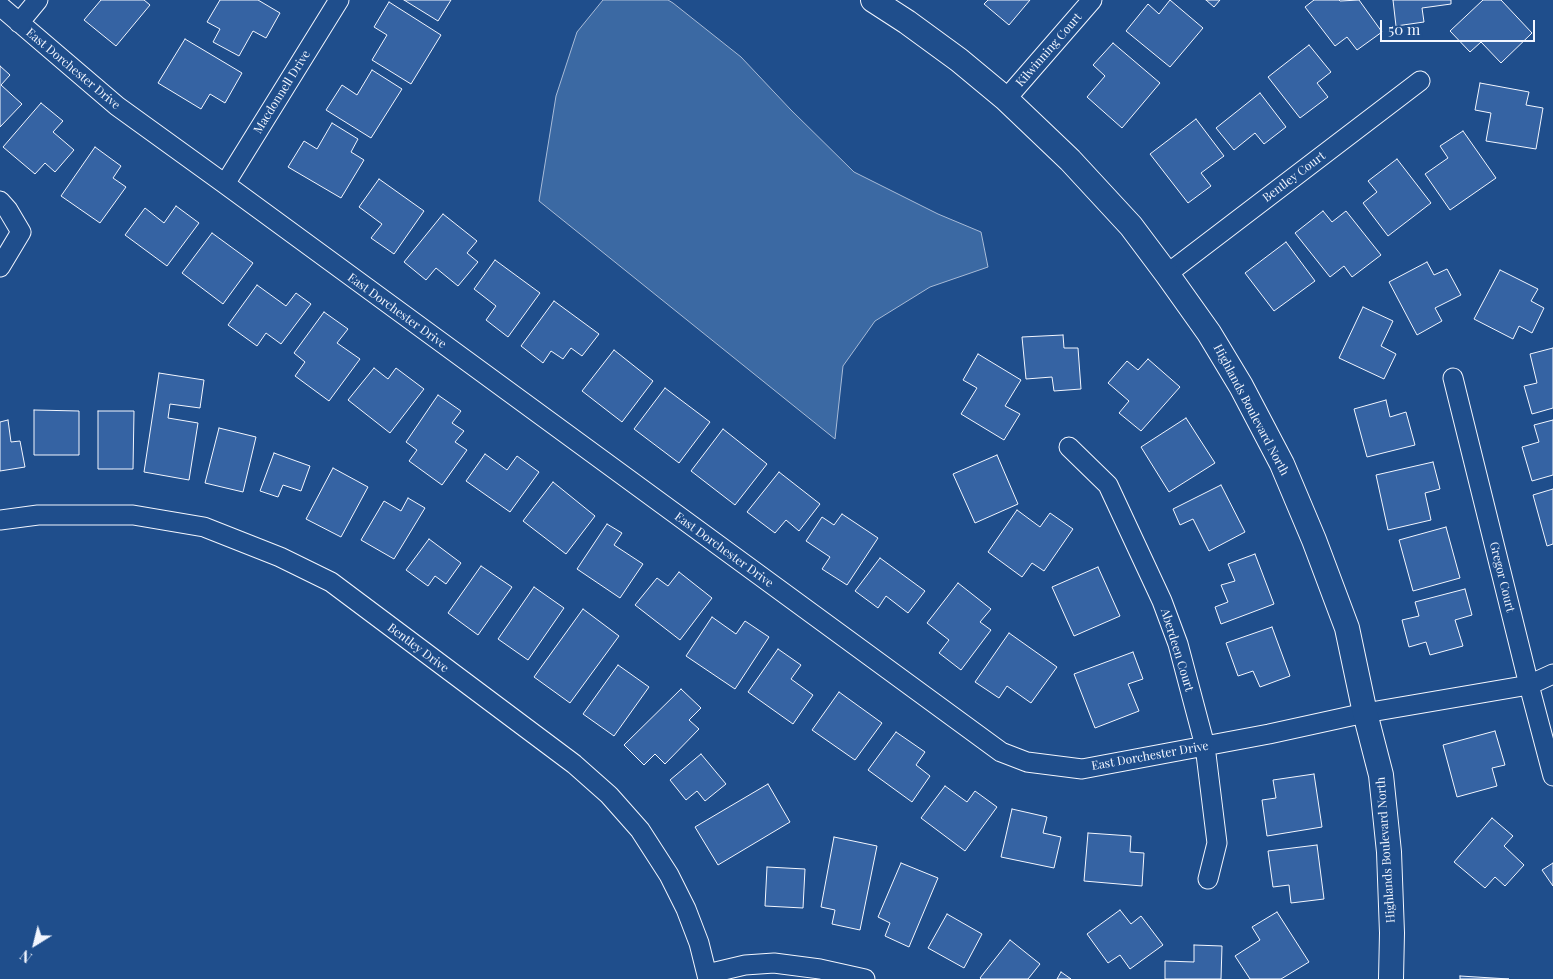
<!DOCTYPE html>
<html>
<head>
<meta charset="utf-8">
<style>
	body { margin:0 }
	#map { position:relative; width:1553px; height:979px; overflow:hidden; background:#1f4e8c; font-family:"Playfair Display",serif }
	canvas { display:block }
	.north { position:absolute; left:10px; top:919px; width:50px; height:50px; -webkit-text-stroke:4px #1f4e8c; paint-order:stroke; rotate:216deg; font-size:14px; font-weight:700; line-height:20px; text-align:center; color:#f2f6ff }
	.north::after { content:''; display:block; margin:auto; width:18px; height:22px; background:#f2f6ff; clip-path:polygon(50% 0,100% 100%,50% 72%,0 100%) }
	.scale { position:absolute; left:1380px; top:20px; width:155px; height:22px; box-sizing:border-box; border:2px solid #f2f6ff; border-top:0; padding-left:6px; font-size:15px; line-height:18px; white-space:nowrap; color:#f2f6ff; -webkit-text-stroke:4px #1f4e8c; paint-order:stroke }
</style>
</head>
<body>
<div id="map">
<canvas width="1553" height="979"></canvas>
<div class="north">N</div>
<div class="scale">50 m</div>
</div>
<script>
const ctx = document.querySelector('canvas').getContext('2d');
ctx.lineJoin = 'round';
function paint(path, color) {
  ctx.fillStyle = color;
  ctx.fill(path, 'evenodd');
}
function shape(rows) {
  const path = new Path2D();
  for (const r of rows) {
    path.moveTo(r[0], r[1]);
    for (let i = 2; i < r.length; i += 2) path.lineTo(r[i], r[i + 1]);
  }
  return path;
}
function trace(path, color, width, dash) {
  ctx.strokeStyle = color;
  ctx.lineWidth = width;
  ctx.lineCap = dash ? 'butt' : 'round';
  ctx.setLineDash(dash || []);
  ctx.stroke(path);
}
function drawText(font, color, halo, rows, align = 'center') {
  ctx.font = font + ' "Playfair Display",serif';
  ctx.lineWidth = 4;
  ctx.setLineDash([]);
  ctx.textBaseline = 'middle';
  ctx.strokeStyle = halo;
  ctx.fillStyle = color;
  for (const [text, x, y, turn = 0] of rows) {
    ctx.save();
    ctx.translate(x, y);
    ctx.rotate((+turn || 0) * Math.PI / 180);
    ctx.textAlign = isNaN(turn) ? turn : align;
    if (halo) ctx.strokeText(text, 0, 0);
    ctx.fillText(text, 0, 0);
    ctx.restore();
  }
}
const water = shape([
	[603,0,668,0,673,3,741,57,791,110,854,172,938,214,981,232,988,267,930,287,875,321,843,366,835,439,539,201,556,96,577,32,603,0]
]);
const building = shape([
	[101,0,144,0,150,5,116,46,84,20,101,0],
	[220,0,258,0,280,13,266,38,253,31,239,56,213,42,220,29,207,22,220,0],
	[404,0,451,0,438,21,404,0],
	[988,0,1030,0,1009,25,984,4,988,0],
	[1170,0,1203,28,1170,67,1126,31,1148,4,1159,14,1170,0],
	[1206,0,1220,0,1214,7,1206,0],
	[1314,0,1339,0,1340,1,1359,0,1382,32,1357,50,1347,37,1335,46,1305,7,1314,0],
	[1393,0,1451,0,1451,4,1422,8,1424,22,1396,26,1393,0],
	[1483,0,1501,0,1532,33,1501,63,1481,42,1470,52,1450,31,1483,0],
	[389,2,441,35,411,84,372,60,387,35,374,27,389,2],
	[185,39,242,73,225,103,210,94,201,109,158,83,185,39],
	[1113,43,1160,83,1122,128,1087,97,1105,76,1093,65,1113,43],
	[1309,45,1331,72,1317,83,1328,97,1300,118,1268,77,1309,45],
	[0,66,10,75,1,85,22,104,0,127,0,66],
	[372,70,402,89,371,138,326,110,342,85,357,95,372,70],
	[1480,83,1529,92,1526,105,1543,108,1536,149,1486,141,1491,113,1475,110,1480,83],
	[1260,93,1286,127,1264,144,1255,133,1234,150,1216,128,1260,93],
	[41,103,63,121,53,132,74,150,55,172,45,163,35,174,3,147,41,103],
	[1196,119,1224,156,1201,173,1211,186,1188,203,1150,154,1196,119],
	[332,123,358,139,351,152,364,160,341,198,288,167,304,141,317,149,332,123],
	[1463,131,1496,178,1450,210,1425,174,1448,158,1440,146,1463,131],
	[95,147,121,166,113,178,126,187,100,223,61,196,95,147],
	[1397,159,1431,203,1388,236,1363,203,1377,192,1368,181,1397,159],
	[379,179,424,211,394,254,371,238,382,224,359,207,379,179],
	[176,206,199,223,167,266,125,235,145,208,164,223,176,206],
	[1323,211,1332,222,1346,211,1381,255,1352,277,1344,266,1330,277,1295,233,1323,211],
	[443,214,477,241,467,253,478,262,458,286,436,268,426,280,404,262,443,214],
	[212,233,253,263,223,304,182,273,212,233],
	[1286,242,1315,281,1274,311,1245,273,1286,242],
	[495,260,540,293,508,337,486,320,496,306,474,289,495,260],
	[1427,262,1434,275,1447,269,1461,295,1435,308,1442,321,1417,335,1389,282,1427,262],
	[1500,270,1538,289,1531,301,1544,308,1532,333,1519,326,1513,339,1474,319,1500,270],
	[257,285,286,306,296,293,311,304,281,344,266,333,257,346,228,325,257,285],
	[554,301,599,334,582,356,571,348,563,359,551,351,543,363,521,346,554,301],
	[1363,307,1393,321,1381,346,1396,354,1384,379,1339,358,1363,307],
	[324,312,348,329,337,343,360,359,329,401,295,376,305,362,294,353,324,312],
	[1063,335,1064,348,1078,348,1081,389,1054,391,1052,377,1026,379,1022,337,1063,335],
	[1553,348,1553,408,1532,414,1524,386,1537,383,1530,354,1553,348],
	[614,350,653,381,622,422,582,391,614,350],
	[978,354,1021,380,1005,406,1020,414,1004,440,961,414,977,388,963,380,978,354],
	[1148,359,1180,387,1141,431,1119,413,1129,401,1108,383,1127,361,1138,370,1148,359],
	[374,368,388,379,396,368,424,389,390,433,348,400,374,368],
	[159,373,204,380,200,408,170,404,168,418,198,423,189,480,144,472,159,373],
	[665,388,710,422,679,463,634,429,665,388],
	[438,395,461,411,452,423,464,431,455,442,467,450,442,485,409,461,417,450,406,442,438,395],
	[1386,400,1390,417,1406,412,1415,445,1367,457,1354,409,1386,400],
	[34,410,79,411,79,455,34,455,34,410],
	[98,411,134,411,133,469,98,469,98,411],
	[1186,418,1215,463,1169,492,1141,447,1186,418],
	[8,420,11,442,20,441,25,467,0,471,0,422,8,420],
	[1553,420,1553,475,1532,481,1522,447,1539,442,1534,425,1553,420],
	[219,428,256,437,243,492,205,483,219,428],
	[723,429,767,464,735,505,691,471,723,429],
	[274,453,310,466,301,491,283,485,278,497,260,491,274,453],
	[485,454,507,470,517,456,539,472,510,512,466,481,485,454],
	[997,455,1018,504,975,523,953,474,997,455],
	[1433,462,1440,489,1425,493,1431,520,1388,530,1376,475,1433,462],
	[333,468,368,487,341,537,306,519,333,468],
	[779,472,820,504,799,531,786,520,775,533,747,512,779,472],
	[553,482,595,516,566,554,523,521,553,482],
	[1221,485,1245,532,1209,551,1193,519,1180,525,1173,509,1221,485],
	[1553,489,1553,544,1547,546,1533,495,1553,489],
	[408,498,425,508,394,559,361,540,384,501,401,511,408,498],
	[1017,510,1040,527,1050,513,1073,529,1044,571,1032,563,1022,577,988,552,1017,510],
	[842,514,878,538,847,585,822,569,830,557,806,541,822,517,834,525,842,514],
	[607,524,622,533,614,545,643,564,620,598,577,569,607,524],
	[1446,527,1460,578,1413,591,1399,540,1446,527],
	[429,539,461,563,446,584,435,576,428,586,406,570,429,539],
	[1255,554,1274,604,1221,624,1215,607,1228,602,1221,585,1235,581,1228,564,1255,554],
	[880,558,925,591,908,613,886,596,878,608,855,591,880,558],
	[481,566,512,587,478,635,448,613,481,566],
	[1098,567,1120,616,1074,636,1052,587,1098,567],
	[679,572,712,598,680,640,635,605,657,578,668,586,679,572],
	[958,583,991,609,980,622,991,630,961,670,939,653,949,640,927,623,958,583],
	[534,587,564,608,528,660,498,639,534,587],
	[1465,589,1472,615,1455,620,1463,646,1430,655,1426,642,1409,647,1402,620,1419,616,1415,602,1465,589],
	[583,609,619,636,570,703,534,677,583,609],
	[712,617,736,634,745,621,769,637,735,689,686,656,712,617],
	[1272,627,1290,676,1260,687,1253,671,1238,676,1226,643,1272,627],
	[1009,633,1057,667,1031,703,1007,686,999,698,975,682,1009,633],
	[778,649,801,665,791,679,813,695,793,724,748,692,778,649],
	[1133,652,1143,679,1128,684,1139,711,1095,728,1074,674,1133,652],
	[618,665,649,687,614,736,583,714,618,665],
	[681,689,701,708,689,720,699,729,665,764,655,754,644,765,624,745,681,689],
	[839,692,882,723,855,760,812,730,839,692],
	[1495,731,1505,765,1492,768,1497,786,1457,797,1443,745,1495,731],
	[896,732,925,752,916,765,930,776,912,802,868,770,896,732],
	[701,754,726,784,705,801,697,791,686,800,670,780,701,754],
	[1314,774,1322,827,1267,836,1262,800,1276,798,1273,780,1314,774],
	[768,784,790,822,718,865,695,827,768,784],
	[945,786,967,802,975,791,997,807,965,851,921,818,945,786],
	[1012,809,1047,817,1043,833,1061,837,1054,868,1001,857,1012,809],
	[1492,818,1513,836,1504,846,1524,865,1505,886,1495,877,1485,888,1454,862,1492,818],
	[1088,833,1131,836,1130,852,1144,853,1142,886,1084,881,1088,833],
	[834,837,877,846,860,930,832,924,835,910,821,907,834,837],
	[1317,845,1324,899,1291,903,1289,885,1273,887,1268,851,1317,845],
	[901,863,938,878,909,947,885,936,890,923,878,917,901,863],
	[1553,863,1553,886,1542,870,1553,863],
	[767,867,805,869,803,908,765,906,767,867],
	[1120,910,1131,924,1141,916,1163,945,1130,969,1120,955,1108,963,1087,934,1120,910],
	[1277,912,1309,962,1281,979,1250,979,1235,956,1260,940,1252,927,1277,912],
	[947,914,982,934,964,968,928,948,947,914],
	[1010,940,1040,964,1028,979,981,979,980,978,1010,940],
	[1194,945,1222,946,1221,979,1165,979,1165,961,1194,962,1194,945],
	[1061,972,1071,979,1057,979,1061,972],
	[1460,976,1509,979,1460,979,1460,976]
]);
const minor = shape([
	[0,6,117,106,225,184,1001,752,1027,762,1082,769,1269,734,1365,713,1529,685,1553,674],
	[19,23,38,0],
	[1006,99,1092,0],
	[225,184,339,0],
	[0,201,8,210,21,232,0,267],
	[1167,274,1420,81],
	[1453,378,1529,685,1553,776],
	[1069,447,1108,485,1162,601,1178,644,1205,746,1217,843,1208,879],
	[0,520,38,515,133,515,204,527,280,557,331,582,574,764,609,795,640,830,669,875,686,909,699,943,708,979],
	[707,974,745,965,774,963,820,969,865,979]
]);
const tertiary = shape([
	[873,0,907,22,959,60,1006,99,1070,160,1131,226,1167,274,1209,333,1241,386,1282,464,1314,540,1347,628,1365,713,1381,775,1389,852,1392,933,1391,979]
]);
const streetNames = [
	["Kilwinning Court",1049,50,-49],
	["East Dorchester Drive",73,69,40],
	["Macdonnell Drive",282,92,-58],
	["Bentley Court",1294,177,-37],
	["East Dorchester Drive",397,311,36],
	["Highlands Boulevard North",1251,410,62],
	["East Dorchester Drive",724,550,36],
	["Gregor Court",1502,577,76],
	["Bentley Drive",418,648,37],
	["Aberdeen Court",1177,650,73],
	["East Dorchester Drive",1150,756,-10],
	["Highlands Boulevard North",1386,850,-94]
];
paint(water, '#3b69a3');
trace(water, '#a8bbd7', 1);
paint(building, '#3563a3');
trace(building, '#f2f6ff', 1);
trace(minor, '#f2f6ff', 21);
trace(tertiary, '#f2f6ff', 26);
trace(minor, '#1f4e8c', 19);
trace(tertiary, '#1f4e8c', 24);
drawText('12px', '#f2f6ff', '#1f4e8c', streetNames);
</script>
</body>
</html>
